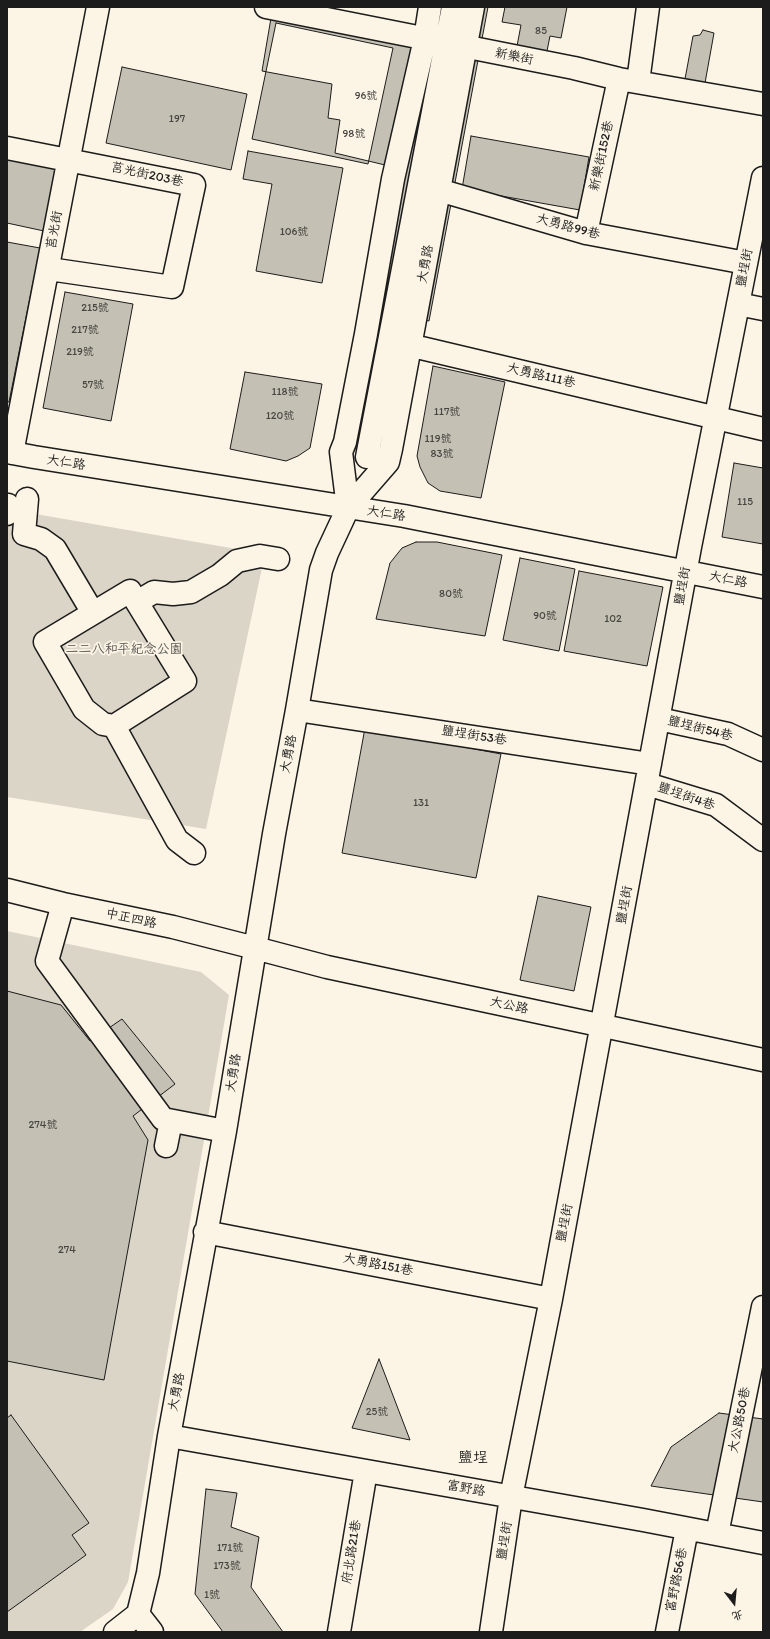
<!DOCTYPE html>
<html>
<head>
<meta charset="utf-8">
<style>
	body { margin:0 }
	#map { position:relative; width:770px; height:1639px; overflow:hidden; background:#fcf5e5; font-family:Itim,"LXGW WenKai TC",sans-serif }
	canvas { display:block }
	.frame { position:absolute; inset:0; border:8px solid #1c1c1c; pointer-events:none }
	.north { position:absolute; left:714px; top:1583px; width:40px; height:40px; -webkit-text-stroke:3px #fcf5e5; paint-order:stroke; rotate:164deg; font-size:11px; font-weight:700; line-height:16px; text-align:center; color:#1c1c1c }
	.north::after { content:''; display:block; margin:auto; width:14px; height:18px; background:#1c1c1c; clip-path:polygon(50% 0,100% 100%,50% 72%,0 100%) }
</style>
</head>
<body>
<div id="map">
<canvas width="770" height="1639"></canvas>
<div class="frame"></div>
<div class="north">北</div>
</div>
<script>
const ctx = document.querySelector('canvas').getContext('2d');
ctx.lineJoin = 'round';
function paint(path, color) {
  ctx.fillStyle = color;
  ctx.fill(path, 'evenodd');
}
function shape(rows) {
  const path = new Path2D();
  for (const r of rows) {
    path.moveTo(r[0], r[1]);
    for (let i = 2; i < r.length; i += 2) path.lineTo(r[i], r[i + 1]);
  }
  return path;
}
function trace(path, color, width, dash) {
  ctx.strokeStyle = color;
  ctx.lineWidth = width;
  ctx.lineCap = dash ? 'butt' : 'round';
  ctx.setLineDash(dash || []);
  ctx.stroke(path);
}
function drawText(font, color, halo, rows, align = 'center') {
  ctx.font = font + ' Itim,"LXGW WenKai TC",sans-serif';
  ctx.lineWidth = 3.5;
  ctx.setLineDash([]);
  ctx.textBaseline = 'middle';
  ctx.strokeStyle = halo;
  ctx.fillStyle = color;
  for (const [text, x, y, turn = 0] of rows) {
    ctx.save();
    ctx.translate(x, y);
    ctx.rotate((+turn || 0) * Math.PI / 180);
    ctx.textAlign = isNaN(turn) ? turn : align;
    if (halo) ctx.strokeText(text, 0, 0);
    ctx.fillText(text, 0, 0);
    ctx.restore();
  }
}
const green = shape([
	[7,509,265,554,206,829,7,797],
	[7,931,201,972,229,995,128,1582,113,1609,80,1632,7,1632]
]);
const building = shape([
	[420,7,488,7,429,321,361,306,385,165,335,153,340,120,328,118,332,84,262,71,271,18,415,30,420,7],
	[505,7,567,7,561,38,550,36,547,51,517,46,521,25,502,22,505,7],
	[276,23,393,48,368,164,252,139,276,23],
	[703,30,714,33,705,83,685,79,693,36,700,35,703,30],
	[122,67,247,94,231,170,106,143,122,67],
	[471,136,589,157,580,210,462,189,471,136],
	[248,151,343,168,322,283,256,271,272,184,243,179,248,151],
	[7,155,57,165,44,231,7,223,7,155],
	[7,242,40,248,9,402,7,402,7,242],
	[65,292,133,304,111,421,43,408,65,292],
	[433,366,505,382,481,498,440,491,428,483,420,467,417,456,433,366],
	[245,372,322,384,310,448,298,456,286,461,230,449,245,372],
	[734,463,763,468,763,544,722,537,734,463],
	[416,542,437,542,502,555,485,636,376,619,390,563,402,548,416,542],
	[520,558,575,569,559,651,503,640,520,558],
	[579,571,663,587,647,666,564,651,579,571],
	[365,728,501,754,476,878,342,853,365,728],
	[538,896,591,907,574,991,520,980,538,896],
	[7,991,61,1005,90,1041,122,1019,175,1084,133,1116,148,1140,104,1380,7,1361,7,991],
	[379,1359,410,1440,352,1428,379,1359],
	[719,1413,763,1419,763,1502,651,1486,671,1447,719,1413],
	[11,1415,89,1523,72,1535,86,1555,7,1612,7,1418,11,1415],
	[206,1489,237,1493,231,1527,259,1537,251,1587,283,1632,223,1632,195,1594,206,1489]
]);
const minor = shape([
	[266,7,574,68,619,79,763,104],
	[638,82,648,7],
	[7,148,194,185,172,287,49,269],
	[425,186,586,233,746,263],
	[586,233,619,79],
	[738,304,763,309],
	[396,342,763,429],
	[7,452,34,457,404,516,763,587],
	[12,453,98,7],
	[367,457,453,7],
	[27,499,24,534,41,539,55,549,93,613],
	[348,508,341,452,345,442,366,334,393,179,425,39,430,7],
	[7,514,8,505],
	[137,602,154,592,173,594,191,592,220,575,237,561,260,556,278,559],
	[297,710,650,764],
	[659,719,728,734,763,750],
	[114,726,103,724,84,709,45,642,130,591,185,681,114,726,177,840,194,853],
	[647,784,716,805,763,840],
	[7,890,63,904,173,927,255,948,327,967,763,1060],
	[63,904,47,961,163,1119,225,1131],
	[166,1146,171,1121],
	[205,1232,551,1299],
	[169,1436,643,1520,763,1543],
	[717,1534,763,1307],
	[138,1614,152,1632],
	[115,1632,138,1614,148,1573,169,1436,225,1131,274,834,297,710,321,570,327,553,348,508,388,462,391,449,473,7],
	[339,1632,366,1471],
	[491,1632,511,1497,551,1299,690,547,763,178],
	[667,1632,687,1529]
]);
const numberNames = [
	["85",541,31],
	["96號",366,96],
	["197",177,119],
	["98號",354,134],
	["106號",294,232],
	["215號",95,308],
	["217號",85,330],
	["219號",80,352],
	["57號",93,385],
	["118號",285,392],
	["117號",447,412],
	["120號",280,416],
	["119號",438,439],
	["83號",442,454],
	["115",745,502],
	["80號",451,594],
	["90號",545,616],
	["102",613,619],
	["131",421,803],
	["274號",43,1125],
	["274",67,1250],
	["25號",377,1412],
	["171號",230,1548],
	["173號",227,1566],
	["1號",212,1595]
];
const streetNames = [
	["新樂街",514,57,11],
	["新樂街152巷",602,156,-78],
	["莒光街203巷",147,175,12],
	["大勇路99巷",568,227,15],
	["莒光街",55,230,-80],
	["大勇路",426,264,-80],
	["鹽埕街",745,268,-79],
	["大勇路111巷",541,376,13],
	["大仁路",66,463,9],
	["大仁路",386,514,9],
	["大仁路",728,580,11],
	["鹽埕街",683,586,-80],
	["鹽埕街54巷",700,729,14],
	["鹽埕街53巷",474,736,9],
	["大勇路",289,754,-79],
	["鹽埕街4巷",686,797,19],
	["鹽埕街",625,905,-80],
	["中正四路",131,919,12],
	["大公路",509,1006,12],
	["大勇路",234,1073,-81],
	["鹽埕街",565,1223,-79],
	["大勇路151巷",378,1265,11],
	["大勇路",177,1392,-79],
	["大公路50巷",740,1420,-79],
	["富野路",466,1489,10],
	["鹽埕街",505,1541,-81],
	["府北路21巷",352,1552,-81],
	["富野路56巷",677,1580,-79]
];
const parkNames = [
	["二二八和平紀念公園",124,650]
];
const quarterNames = [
	["鹽埕",473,1458]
];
paint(green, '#dbd5c8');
paint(building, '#c4c0b3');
trace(building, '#1c1c1c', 1);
trace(minor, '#1c1c1c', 25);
trace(minor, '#fcf5e5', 22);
drawText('11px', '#464542', null, numberNames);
drawText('13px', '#1c1c1c', '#fcf5e5', streetNames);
drawText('13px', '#555450', '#fcf5e5', parkNames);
drawText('15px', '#1c1c1c', '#fcf5e5', quarterNames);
</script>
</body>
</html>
